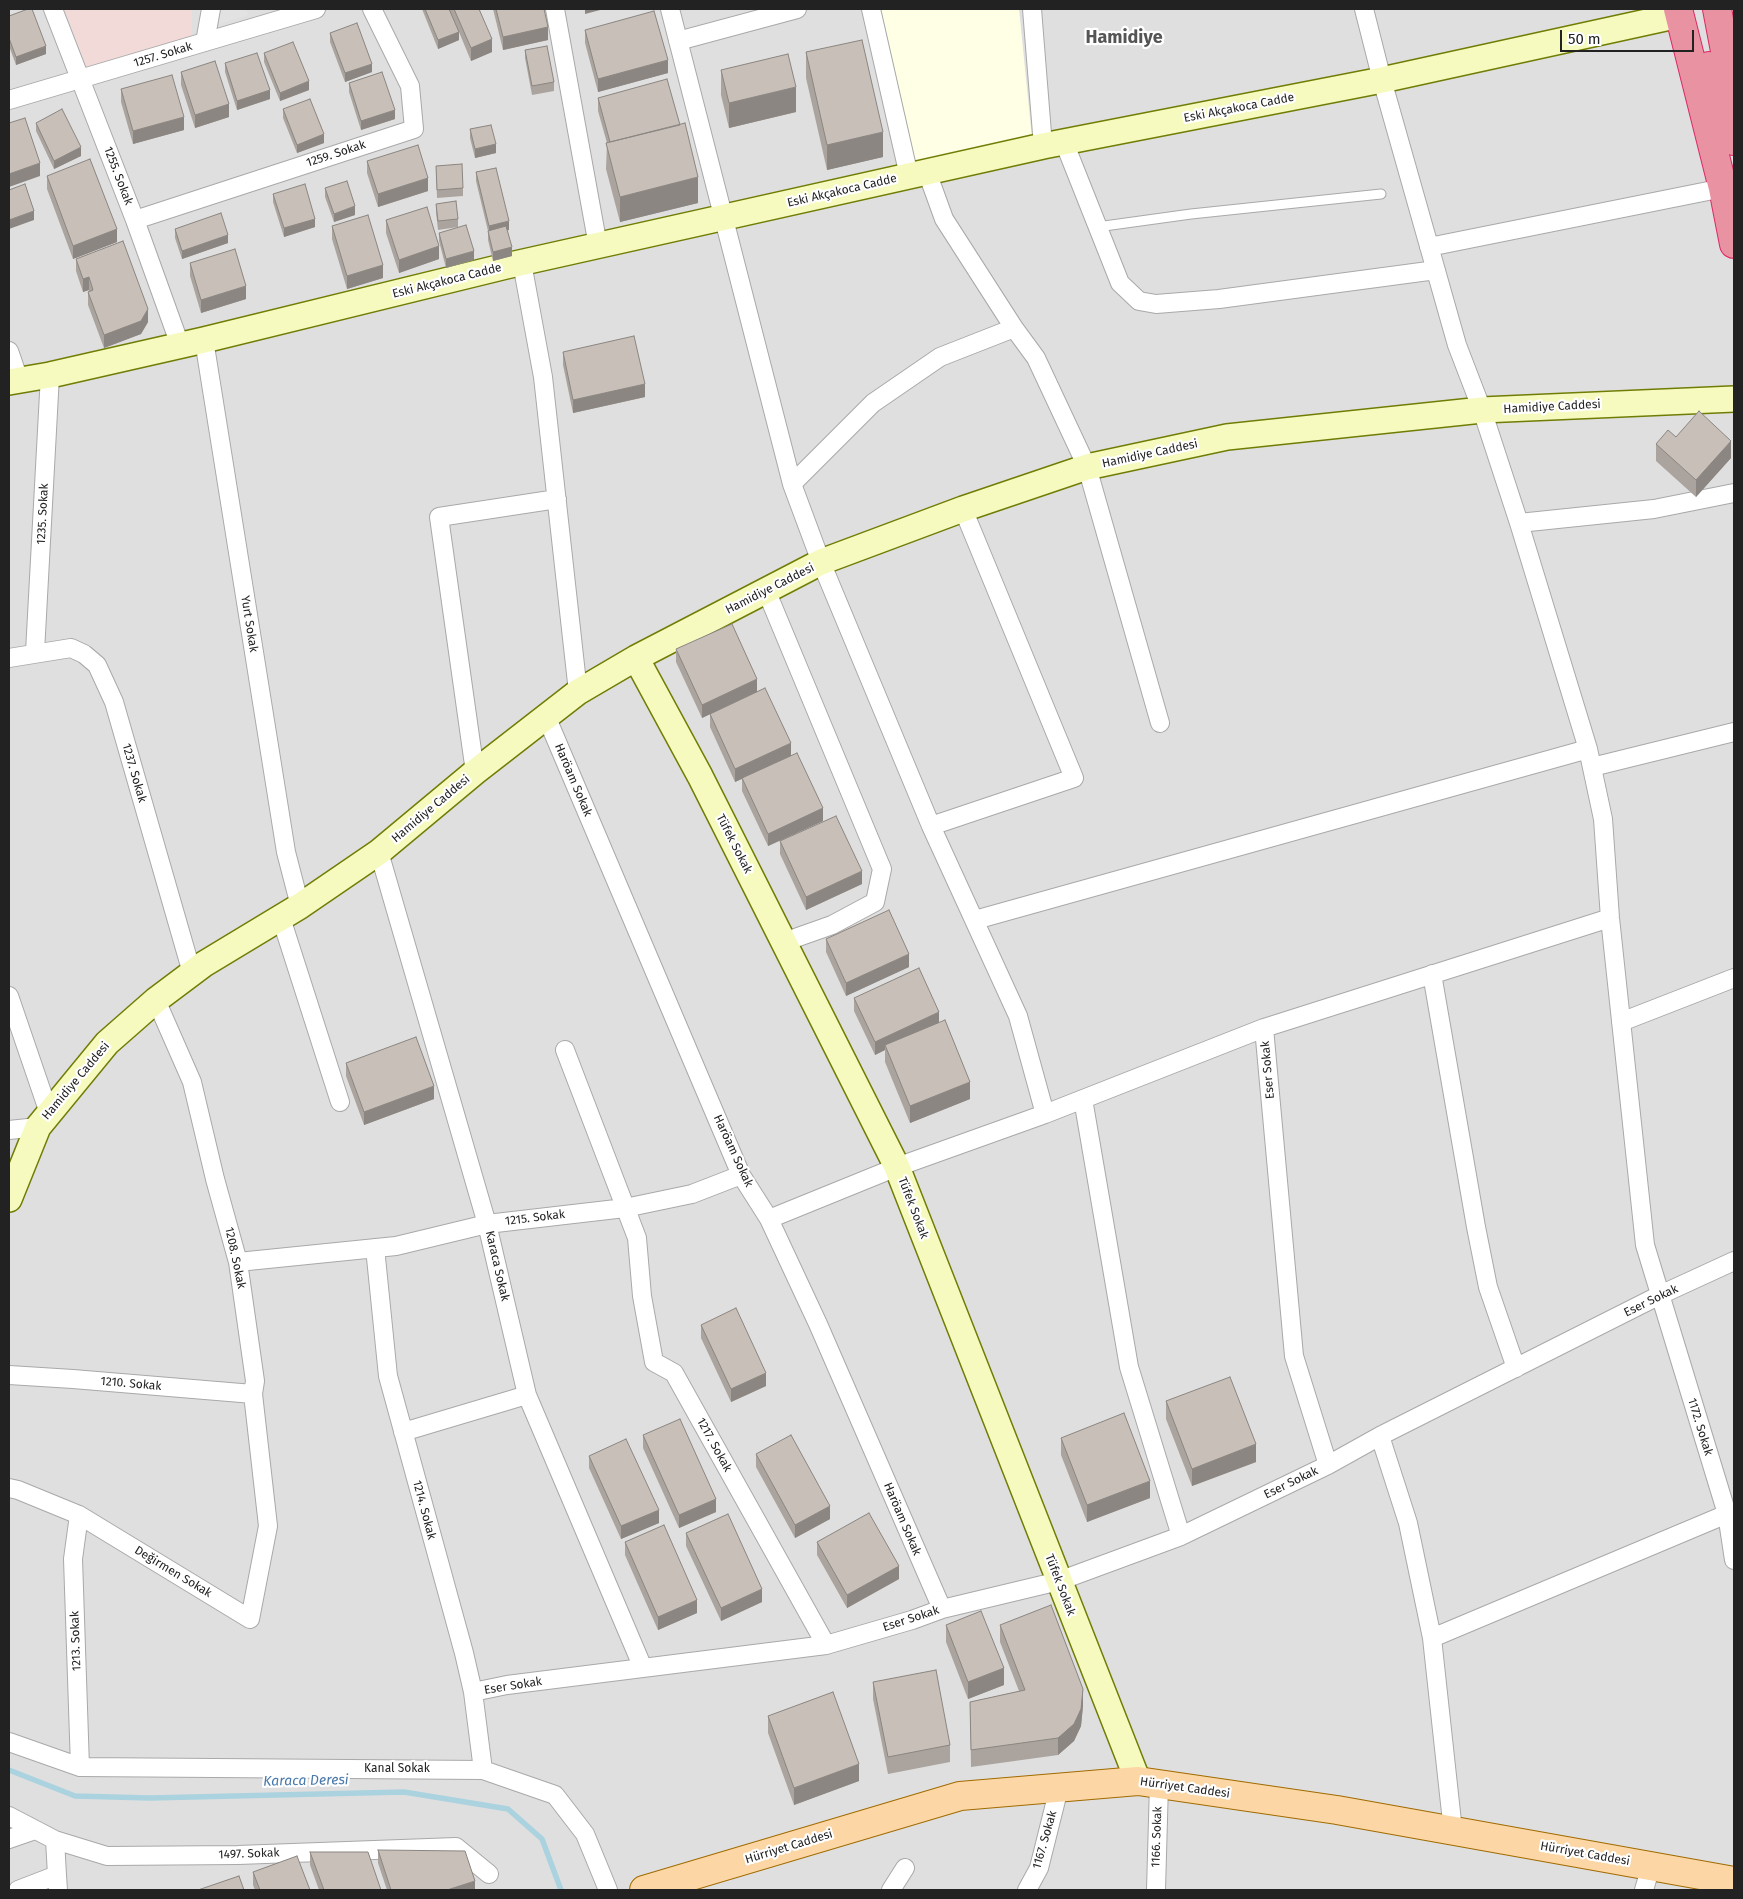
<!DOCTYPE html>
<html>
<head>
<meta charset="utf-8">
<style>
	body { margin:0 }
	#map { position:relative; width:1743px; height:1899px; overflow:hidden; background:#f2efe9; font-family:"Fira Sans",sans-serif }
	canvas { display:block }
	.frame { position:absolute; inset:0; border:10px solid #222; pointer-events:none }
	.scale { position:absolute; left:1560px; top:30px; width:134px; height:22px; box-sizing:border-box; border:2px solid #222; border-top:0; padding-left:6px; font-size:15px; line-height:18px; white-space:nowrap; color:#222; -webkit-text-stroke:4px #fff; paint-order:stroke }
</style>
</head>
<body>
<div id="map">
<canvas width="1743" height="1899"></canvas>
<div class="frame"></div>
<div class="scale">50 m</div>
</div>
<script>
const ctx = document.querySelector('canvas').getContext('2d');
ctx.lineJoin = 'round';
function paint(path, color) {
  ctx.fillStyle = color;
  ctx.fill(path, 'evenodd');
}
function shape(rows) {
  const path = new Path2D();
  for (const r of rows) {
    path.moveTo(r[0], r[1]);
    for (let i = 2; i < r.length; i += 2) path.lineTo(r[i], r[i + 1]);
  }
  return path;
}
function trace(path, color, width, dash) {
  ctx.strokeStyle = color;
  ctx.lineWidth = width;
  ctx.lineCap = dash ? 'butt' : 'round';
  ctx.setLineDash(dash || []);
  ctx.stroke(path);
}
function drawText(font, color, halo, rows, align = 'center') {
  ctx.font = font + ' "Fira Sans",sans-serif';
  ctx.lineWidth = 4.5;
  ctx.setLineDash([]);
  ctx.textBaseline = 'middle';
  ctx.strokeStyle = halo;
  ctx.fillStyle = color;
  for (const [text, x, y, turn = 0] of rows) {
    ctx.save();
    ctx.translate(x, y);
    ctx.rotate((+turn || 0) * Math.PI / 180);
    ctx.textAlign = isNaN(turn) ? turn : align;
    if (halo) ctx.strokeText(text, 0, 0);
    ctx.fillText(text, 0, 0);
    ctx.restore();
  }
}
const residential = shape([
	[9,9,1734,9,1734,1890,9,1890]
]);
const commercial = shape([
	[64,9,192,9,192,38,88,71]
]);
const education = shape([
	[881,9,1019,9,1032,138,916,164]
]);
const parking = shape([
	[201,9,246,9,248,15,198,31]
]);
const stream = shape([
	[9,1770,75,1796,150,1798,404,1792,508,1809,542,1839,561,1890]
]);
const lane = shape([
	[1097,227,1191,214,1381,194]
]);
const street = shape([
	[53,9,135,220,180,345],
	[555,9,598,246],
	[670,9,792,484,821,562,931,826,1018,1016,1045,1114],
	[871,9,909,176],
	[1032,9,1043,146],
	[1364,9,1382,80,1457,345,1482,410,1519,523,1588,749,1603,819,1610,918,1645,1245,1727,1514,1734,1560],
	[678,41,797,9],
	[205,42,211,9],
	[9,100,316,9],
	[1064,142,1120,283,1139,301,1156,304,1219,299,1436,270],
	[927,172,944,219,1014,328,1036,358,1087,467,1160,723],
	[135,220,414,129,410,86,372,9],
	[1429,247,1723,188],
	[522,263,543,377,578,692],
	[204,340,286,852,300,906],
	[9,351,19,380],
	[792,484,873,403,940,357,1014,328],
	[1519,523,1654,509,1734,493],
	[766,590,882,869,875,902,832,925,784,942],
	[35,652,50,375],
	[9,658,71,648,84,654,97,665,114,702,192,973],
	[546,716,741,1175,769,1219,818,1324,942,1609],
	[1592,767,1734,732],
	[475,772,439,517,557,499],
	[931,826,1074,778,963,509],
	[379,852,487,1224,527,1395,643,1668],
	[281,918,340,1102],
	[975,920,1588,749],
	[1432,974,1476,1227,1488,1287,1516,1368],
	[9,996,49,1113],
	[1621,1022,1734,978],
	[1264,1028,1294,1356,1328,1465,1380,1436,1660,1295,1734,1261],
	[565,1050,637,1238,642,1296,654,1362,674,1373,826,1645],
	[1083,1099,1129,1367,1181,1536],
	[9,1130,38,1127],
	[769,1219,897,1167,1045,1114,1264,1028,1610,918],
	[375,1248,388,1376,464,1653,473,1692,483,1770],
	[238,1262,396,1246,487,1224,625,1208,692,1194,741,1175],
	[9,1375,73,1379,253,1394],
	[403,1432,527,1395],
	[1380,1436,1408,1523,1432,1638,1453,1831],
	[9,1488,18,1490,79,1515,250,1619,268,1526,253,1394,255,1381,238,1262,215,1179,192,1082,156,1000],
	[79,1515,73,1559,80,1767],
	[1432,1638,1727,1514],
	[473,1692,507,1685,826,1645,912,1620,942,1609,1059,1581,1181,1536,1328,1465],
	[9,1742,80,1767,483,1770,555,1795,585,1834,608,1890],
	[9,1816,55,1840,107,1856,238,1855,456,1847,489,1874],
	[9,1839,35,1830],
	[55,1840,57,1875],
	[18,1890,57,1875,58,1890],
	[891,1890,905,1868],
	[1027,1890,1039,1868,1059,1788],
	[1156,1890,1159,1784],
	[1644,1890,1651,1866]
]);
const secondary = shape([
	[9,382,50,375,204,340,506,266,1043,146,1382,80,1679,15],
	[636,658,700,776,897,1167,1138,1781],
	[9,1199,38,1127,107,1043,156,1000,204,964,300,906,379,852,475,772,578,692,636,658,821,562,963,509,1087,467,1227,437,1482,410,1734,399]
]);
const primary = shape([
	[644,1890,960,1796,1138,1781,1337,1810,1734,1881]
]);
const highway = shape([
	[1678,9,1723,188,1734,244],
	[1717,9,1733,93],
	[1709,66,1734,141]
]);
const wall = shape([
	[422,9,479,9,492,52,471,61,459,32,459,40,438,49],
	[493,9,544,9,548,40,503,50],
	[9,16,46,54,16,65,9,46],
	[585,30,668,73,598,92,585,43],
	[330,33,372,72,345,82,330,42],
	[525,50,554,82,554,91,532,95,525,58],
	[806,52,883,157,827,170,806,78],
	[264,53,309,90,280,101,264,62],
	[225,63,270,99,237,110,225,72],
	[721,70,796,112,729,128,721,95],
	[181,72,229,117,195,128,181,85],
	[349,83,395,119,361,130,349,92],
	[121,89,184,130,133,144,121,102],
	[598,98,698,203,620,222,606,169,607,143,598,111],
	[283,109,324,143,297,153,283,118],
	[36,123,81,156,54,169,36,131],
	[470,129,496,153,475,158,470,138],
	[367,161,428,191,378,207,367,173],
	[436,166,463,188,463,196,437,198],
	[476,172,509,230,507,230,512,256,493,261,488,240,488,231,476,181],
	[47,176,117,242,73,259,47,189],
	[325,188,355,215,334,222,325,197],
	[273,194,315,227,284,237,273,202],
	[436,204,458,219,458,227,438,230,436,212],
	[386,220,439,259,399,273,386,233],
	[332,226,383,278,347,289,332,239],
	[175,229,228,243,182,259,175,238],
	[439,233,474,260,446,268,439,241],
	[76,259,148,322,141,334,104,348,88,305,88,292,89,291,89,290,83,292,76,271],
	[190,263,246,299,201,313,190,276],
	[563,352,645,397,573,413,563,365],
	[1676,437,1731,458,1696,497,1656,461,1656,444],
	[676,649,757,692,791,756,823,821,768,846,742,791,742,779,735,782,710,727,710,714,702,718,676,662],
	[780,841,862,884,806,910,780,854],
	[826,939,909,967,846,996,826,952],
	[854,998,939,1023,970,1099,910,1123,885,1062,885,1050,875,1055,854,1011],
	[346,1063,434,1099,364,1125,346,1076],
	[701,1325,766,1386,731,1402,701,1338],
	[1166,1401,1256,1462,1192,1486,1166,1419],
	[643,1435,716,1512,679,1528,643,1448],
	[1061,1438,1150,1498,1087,1522,1061,1455],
	[756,1454,830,1519,795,1538,756,1467],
	[589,1456,659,1523,621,1539,589,1468],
	[686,1533,762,1602,721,1621,686,1546],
	[625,1542,697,1613,658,1630,625,1555],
	[817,1542,899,1579,847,1608,817,1555],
	[946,1625,1004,1685,968,1699,946,1642],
	[1000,1625,1083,1706,1081,1726,1074,1741,1058,1755,971,1767,970,1702,1019,1691,1000,1642],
	[873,1682,950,1745,950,1762,888,1774,873,1699],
	[768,1716,859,1781,794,1805,768,1733],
	[378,1850,475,1890,387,1890,378,1863],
	[310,1852,381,1890,319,1890,310,1865],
	[253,1872,310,1890,255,1890,253,1885]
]);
const shadedWall = shape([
	[585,9,604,9,585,14],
	[548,27,548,40,503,50,503,37],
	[459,32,459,40,438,49,438,40],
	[492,39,492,52,471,61,471,48],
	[46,46,46,54,16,65,16,57],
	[668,60,668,73,598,92,598,79],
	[372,64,372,72,345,82,345,73],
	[309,81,309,90,280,101,280,93],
	[796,87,796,112,729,128,729,103],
	[270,90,270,99,237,110,237,101],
	[229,104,229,117,195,128,195,115],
	[395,110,395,119,361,130,361,121],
	[184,117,184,130,133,144,133,131],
	[883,132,883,157,827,170,827,145],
	[324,134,324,143,297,153,297,145],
	[496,144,496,153,475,158,475,149],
	[81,147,81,156,54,169,54,161],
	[40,163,40,176,9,187,9,174],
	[698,177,698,203,620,222,620,197],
	[428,178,428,191,378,207,378,194],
	[355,206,355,215,334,222,334,214],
	[34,211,34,220,9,229,9,220],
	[315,219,315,227,284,237,284,228],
	[509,221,509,230,489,234,489,226],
	[117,229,117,242,73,259,73,246],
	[228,235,228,243,182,259,182,251],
	[439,246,439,259,399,273,399,260],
	[512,247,512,256,493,261,493,252],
	[474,251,474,260,446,268,446,259],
	[383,265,383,278,347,289,347,276],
	[89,277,89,290,83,292,83,279],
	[246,286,246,299,201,313,201,300],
	[148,309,148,322,141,334,104,348,104,335],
	[645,384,645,397,573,413,573,400],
	[1731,441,1731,458,1696,497,1696,480],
	[757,679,757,692,702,718,702,705],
	[791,743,791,756,735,782,735,769],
	[823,808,823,821,768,846,768,834],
	[862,871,862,884,806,910,806,897],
	[909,954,909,967,846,996,846,983],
	[939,1012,939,1025,885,1045,885,1050,875,1055,875,1042],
	[970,1082,970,1099,910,1123,910,1106],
	[434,1086,434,1099,364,1125,364,1112],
	[766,1373,766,1386,731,1402,731,1389],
	[1256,1444,1256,1462,1192,1486,1192,1469],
	[1150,1481,1150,1498,1087,1522,1087,1505],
	[716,1499,716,1512,679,1528,679,1515],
	[830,1506,830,1519,795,1538,795,1525],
	[659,1510,659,1523,621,1539,621,1526],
	[899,1566,899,1579,847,1608,847,1595],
	[762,1589,762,1602,721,1621,721,1608],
	[697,1600,697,1613,658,1630,658,1617],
	[1004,1668,1004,1685,968,1699,968,1682],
	[1083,1689,1083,1706,1081,1726,1074,1741,1058,1755,1058,1738],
	[859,1764,859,1781,794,1805,794,1788],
	[475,1881,475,1890,447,1890]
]);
const building = shape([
	[28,9,32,9,46,46,16,57,9,38,9,16,28,9],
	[425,9,449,9,459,32,438,40,425,9],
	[454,9,479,9,492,39,471,48,454,9],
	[496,9,544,9,548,27,503,37,496,9],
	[654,11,668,60,598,79,585,30,654,11],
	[357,23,372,64,345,73,330,33,357,23],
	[862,40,883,132,827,145,806,52,862,40],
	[293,42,309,81,280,93,264,53,293,42],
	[547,46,554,82,532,86,525,50,547,46],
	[257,53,270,90,237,101,225,63,257,53],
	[788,54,796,87,729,103,721,70,788,54],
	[215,61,229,104,195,115,181,72,215,61],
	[382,72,395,110,361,121,349,83,382,72],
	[172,75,184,117,133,131,121,89,172,75],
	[667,79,680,125,610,142,598,98,667,79],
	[310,99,324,134,297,145,283,109,310,99],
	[62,109,81,147,54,161,36,123,62,109],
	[25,118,40,163,9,174,9,123,25,118],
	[685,123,698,177,620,197,606,143,685,123],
	[491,125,496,144,475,149,470,129,491,125],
	[418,145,428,178,378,194,367,161,418,145],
	[90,159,117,229,73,246,47,176,90,159],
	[462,164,463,188,437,190,436,166,462,164],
	[496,168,509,221,489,226,476,172,496,168],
	[347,181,355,206,334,214,325,188,347,181],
	[25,184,34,211,9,220,9,190,25,184],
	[305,184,315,219,284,228,273,194,305,184],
	[456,201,458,219,438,221,436,204,456,201],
	[427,207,439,246,399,260,386,220,427,207],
	[221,213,228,235,182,251,175,229,221,213],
	[368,215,383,265,347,276,332,226,368,215],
	[466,225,474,251,446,259,439,233,466,225],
	[506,226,512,247,493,252,488,231,506,226],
	[123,241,148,309,141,321,104,335,88,292,93,290,89,277,83,279,76,259,123,241],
	[235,249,246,286,201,300,190,263,235,249],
	[634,336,645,384,573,400,563,352,634,336],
	[1699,411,1731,441,1696,480,1656,444,1668,430,1676,437,1699,411],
	[732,624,757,679,702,705,676,649,732,624],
	[765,688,791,743,735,769,710,714,765,688],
	[797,753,823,808,768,834,742,778,797,753],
	[836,816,862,871,806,897,780,841,836,816],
	[889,910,909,954,846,983,826,939,889,910],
	[919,968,939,1012,875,1042,854,998,919,968],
	[945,1020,970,1082,910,1106,885,1045,945,1020],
	[416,1037,434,1086,364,1112,346,1063,416,1037],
	[736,1308,766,1373,731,1389,701,1325,736,1308],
	[1230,1377,1256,1444,1192,1469,1166,1401,1230,1377],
	[1124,1413,1150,1481,1087,1505,1061,1438,1124,1413],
	[680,1419,716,1499,679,1515,643,1435,680,1419],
	[791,1435,830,1506,795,1525,756,1454,791,1435],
	[626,1439,659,1510,621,1526,589,1456,626,1439],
	[869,1513,899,1566,847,1595,817,1542,869,1513],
	[728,1514,762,1589,721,1608,686,1533,728,1514],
	[664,1525,697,1600,658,1617,625,1542,664,1525],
	[1051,1605,1083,1689,1081,1709,1074,1724,1058,1738,971,1750,970,1702,1025,1690,1000,1625,1051,1605],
	[981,1611,1004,1668,968,1682,946,1625,981,1611],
	[936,1670,950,1745,888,1757,873,1682,936,1670],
	[833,1692,859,1764,794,1788,768,1716,833,1692],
	[378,1850,465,1851,475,1881,447,1890,391,1890,378,1850],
	[310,1852,368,1852,381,1890,324,1890,310,1852],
	[297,1856,310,1890,260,1890,253,1872,297,1856],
	[239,1876,244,1890,198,1890,239,1876]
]);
const streetNames = [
	["1257. Sokak",163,55,-17],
	["Eski Akçakoca Cadde",1239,108,-11],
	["1259. Sokak",336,154,-18],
	["1255. Sokak",118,176,69],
	["Eski Akçakoca Cadde",842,191,-13],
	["Eski Akçakoca Cadde",447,281,-14],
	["Hamidiye Caddesi",1552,407,-3],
	["Hamidiye Caddesi",1150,454,-12],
	["1235. Sokak",43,514,-87],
	["Hamidiye Caddesi",770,589,-27],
	["Yurt Sokak",249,624,81],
	["1237. Sokak",134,773,74],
	["Haröam Sokak",573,780,67],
	["Hamidiye Caddesi",431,809,-40],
	["Tüfek Sokak",734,844,63],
	["Eser Sokak",1268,1070,-95],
	["Hamidiye Caddesi",76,1081,-50],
	["Haröam Sokak",733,1151,65],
	["Tüfek Sokak",913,1208,69],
	["1215. Sokak",535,1218,-7],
	["1208. Sokak",235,1258,78],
	["Karaca Sokak",497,1266,77],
	["Eser Sokak",1651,1301,-26],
	["1210. Sokak",131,1384,5],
	["1172. Sokak",1700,1427,73],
	["1217. Sokak",714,1445,61],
	["Eser Sokak",1291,1483,-26],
	["1214. Sokak",424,1510,75],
	["Haröam Sokak",902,1519,67],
	["Değirmen Sokak",173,1572,31],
	["Tüfek Sokak",1060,1585,69],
	["Eser Sokak",911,1619,-18],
	["1213. Sokak",76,1641,-92],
	["Eser Sokak",513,1686,-9],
	["Kanal Sokak",397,1769],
	["Hürriyet Caddesi",1185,1788,8],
	["1166. Sokak",1157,1837,-88],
	["1167. Sokak",1045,1840,-74],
	["Hürriyet Caddesi",789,1847,-17],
	["1497. Sokak",249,1854,-2],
	["Hürriyet Caddesi",1585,1854,10]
];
const waterNames = [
	["Karaca Deresi",306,1781,-1]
];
const districtNames = [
	["Hamidiye",1124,38]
];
paint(residential, '#e0dfdf');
paint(commercial, '#f2dad9');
paint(education, '#ffffe5');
paint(parking, '#e2e2e2');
trace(stream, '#aad3df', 5.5);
trace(lane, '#a9a9a9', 11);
trace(street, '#a9a9a9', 20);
trace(secondary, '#707d05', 28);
trace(primary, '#a06b00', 30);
trace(highway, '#dc2a67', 30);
trace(lane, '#fff', 9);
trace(street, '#fff', 18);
trace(secondary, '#f7fabf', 25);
trace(primary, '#fcd6a4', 28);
trace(highway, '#e892a2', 28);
paint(wall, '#aba49e');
paint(shadedWall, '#8b8681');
paint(building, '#c7bfb8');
trace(building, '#8b8681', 1);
drawText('12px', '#222', '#fff', streetNames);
drawText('italic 14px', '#4a7aab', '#fff', waterNames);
drawText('bold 18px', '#555', '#fff', districtNames);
</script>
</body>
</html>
